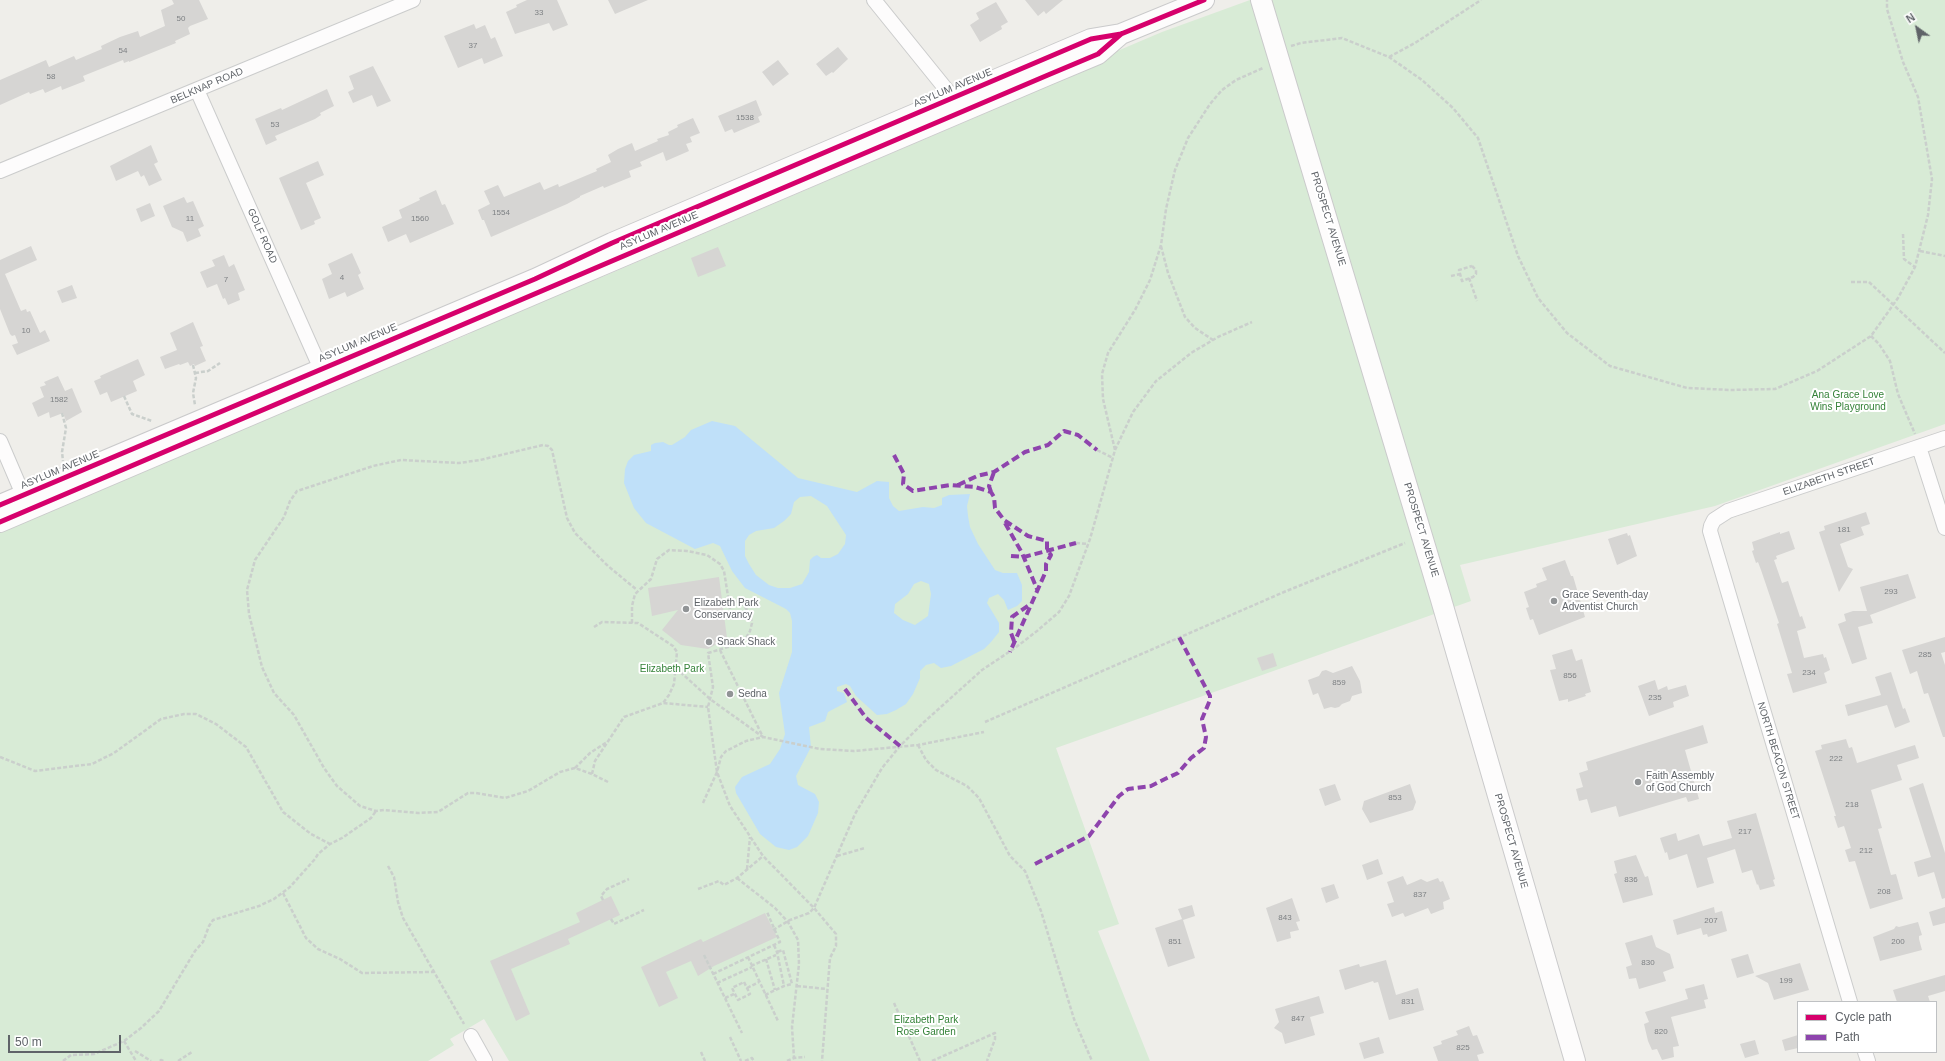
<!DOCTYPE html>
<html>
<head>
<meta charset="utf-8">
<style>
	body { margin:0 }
	#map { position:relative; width:1945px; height:1061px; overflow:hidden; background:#efeeea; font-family:Arial,sans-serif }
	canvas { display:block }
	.legend { position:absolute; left:1797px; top:1001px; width:140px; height:52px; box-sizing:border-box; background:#fff; border:1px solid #bfc1c3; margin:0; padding:5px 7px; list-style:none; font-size:12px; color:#5f6368 }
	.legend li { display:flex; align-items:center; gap:8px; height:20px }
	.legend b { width:20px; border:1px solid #bfc1c3 }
	.north { position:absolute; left:1897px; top:8px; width:40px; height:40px; -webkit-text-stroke:3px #fff; paint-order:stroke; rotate:327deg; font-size:11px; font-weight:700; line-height:16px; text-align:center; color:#5f6368 }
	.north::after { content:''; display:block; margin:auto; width:14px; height:18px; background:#5f6368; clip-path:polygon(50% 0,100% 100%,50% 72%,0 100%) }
	.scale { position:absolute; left:8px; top:1035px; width:113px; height:18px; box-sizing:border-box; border:2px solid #5f6368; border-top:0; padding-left:5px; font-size:12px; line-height:14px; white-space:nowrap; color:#5f6368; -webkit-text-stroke:3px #fff; paint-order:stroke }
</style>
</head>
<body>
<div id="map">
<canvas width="1945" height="1061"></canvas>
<ul class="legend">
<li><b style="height:5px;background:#d6006c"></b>Cycle path</li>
<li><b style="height:5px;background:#8e44ad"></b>Path</li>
</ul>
<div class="north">N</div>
<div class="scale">50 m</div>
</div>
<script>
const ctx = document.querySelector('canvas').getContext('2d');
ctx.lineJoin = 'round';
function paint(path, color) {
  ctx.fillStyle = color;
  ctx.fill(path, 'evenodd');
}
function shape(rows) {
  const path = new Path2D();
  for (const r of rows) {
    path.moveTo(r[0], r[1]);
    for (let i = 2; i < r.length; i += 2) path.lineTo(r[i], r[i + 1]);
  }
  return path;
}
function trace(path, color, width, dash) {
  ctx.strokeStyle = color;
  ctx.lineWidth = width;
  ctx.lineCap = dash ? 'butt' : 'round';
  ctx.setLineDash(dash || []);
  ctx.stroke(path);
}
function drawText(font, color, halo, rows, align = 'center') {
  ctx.font = font + ' Arial,sans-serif';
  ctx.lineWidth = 4;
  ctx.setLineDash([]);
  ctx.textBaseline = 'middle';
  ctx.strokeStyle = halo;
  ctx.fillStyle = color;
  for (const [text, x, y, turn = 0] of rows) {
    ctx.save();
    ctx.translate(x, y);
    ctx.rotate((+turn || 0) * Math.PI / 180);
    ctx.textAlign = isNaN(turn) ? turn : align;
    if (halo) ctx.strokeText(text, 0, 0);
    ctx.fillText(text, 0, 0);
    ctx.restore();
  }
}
const green = shape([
	[1250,0,1945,0,1945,424,1715,506,1460,565,1471,601,1056,748,1119,924,1098,931,1150,1061,509,1061,484,1019,450,1039,454,1045,428,1061,0,1061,0,528,403,356,433,349,469,334,506,312,583,280,602,277,733,221,986,113,1002,100,1162,32]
]);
const water = shape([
	[712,421,735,426,798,478,857,492,877,481,889,482,889,498,893,506,899,511,923,507,934,508,942,505,942,498,949,495,970,494,967,506,968,516,970,527,978,544,995,570,1003,573,1017,573,1022,585,1022,601,1017,606,1008,610,1004,600,998,594,989,598,987,603,999,623,999,632,991,642,984,649,951,666,941,668,934,663,926,665,920,671,920,678,913,694,906,704,896,710,887,714,877,715,856,696,850,686,846,684,837,687,837,691,844,693,847,702,828,712,825,721,809,727,811,747,796,776,798,785,815,794,819,802,818,813,808,836,797,847,789,850,776,847,760,834,736,793,735,787,742,777,770,764,780,749,785,734,779,693,792,652,792,621,790,613,786,609,745,588,732,571,720,546,713,543,695,549,646,523,634,508,624,483,625,469,628,461,634,455,651,451,651,445,655,443,663,442,669,445,672,445,685,437,691,430],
	[811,496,827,506,846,535,845,544,838,554,830,558,821,558,817,555,813,557,810,560,809,572,802,584,790,588,778,588,769,585,756,575,749,564,745,556,745,541,749,535,756,531,774,528,784,521,791,514,794,502,800,497],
	[921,581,929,584,931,594,928,616,915,625,903,620,894,613,895,604,908,594,914,584]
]);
const building = shape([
	[172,0,199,0,208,19,190,26,188,28,190,34,175,41,176,43,129,62,129,61,124,63,123,60,83,76,85,81,62,90,61,86,45,93,43,89,30,94,29,92,0,105,0,80,46,60,49,67,74,56,76,60,102,49,101,46,120,37,138,31,140,37,165,26,161,10,174,4],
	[527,0,557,0,568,25,553,31,549,23,515,34,506,12,517,7,516,5],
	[608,0,648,0,615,14],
	[1025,0,1063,0,1046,14,1044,11,1038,16],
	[996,2,1008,22,1001,26,1002,29,980,42,970,25,979,19,976,13],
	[474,24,476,29,485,25,491,39,495,37,503,56,484,64,482,58,458,68,444,36],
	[838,47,848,59,833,73,832,72,826,76,816,64],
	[778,60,789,74,773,86,762,72],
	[373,66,391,101,377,107,372,95,353,103,348,92,354,89,349,76],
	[327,89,334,106,320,113,321,115,315,119,275,136,277,140,266,145,255,119,281,108,282,110],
	[756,100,762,115,758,117,760,122,734,133,732,129,725,132,718,116],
	[693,118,700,133,690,137,692,142,686,144,689,151,666,161,663,152,640,162,642,166,629,171,631,177,604,188,603,186,580,196,580,197,567,204,491,237,484,220,482,220,478,210,490,204,484,191,498,185,504,197,540,182,544,190,558,184,559,187,597,171,596,169,611,162,608,155,618,149,632,143,635,151,658,141,657,139,669,135,668,132,678,127,677,125],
	[151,145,158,162,154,164,162,180,149,186,144,175,141,177,138,171,116,181,110,166],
	[318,161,324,175,306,183,321,218,314,221,315,224,301,230,279,178],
	[436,190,442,205,445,204,454,224,410,243,406,234,388,242,382,227,402,218,399,210,420,200,419,198],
	[184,197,187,203,193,201,204,226,198,229,201,236,187,242,183,232,172,227,163,206],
	[150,203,155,216,141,222,136,209],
	[31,246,37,260,5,274,21,311,26,309,27,312,30,311,40,333,45,330,50,341,17,355,12,345,18,343,15,335,12,336,10,334,0,309,0,260],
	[718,247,726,266,698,277,691,258],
	[352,253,361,273,358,275,364,289,347,297,345,292,329,299,322,279,332,274,328,264],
	[224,255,229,267,234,264,245,290,238,293,240,300,228,305,225,298,223,299,217,284,207,288,200,272,215,266,212,260],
	[72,285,77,298,62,303,57,291],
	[193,322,203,346,200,347,206,361,195,366,194,364,190,366,188,362,180,365,179,364,165,369,160,357,177,350,170,333],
	[138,359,145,375,133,381,137,391,111,402,107,392,100,395,94,381,101,378,100,376],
	[58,376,65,391,72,388,82,412,66,421,63,413,50,418,49,412,38,417,32,403,44,397,40,387,46,385,44,382],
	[1866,512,1870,524,1861,527,1864,535,1840,544,1848,567,1853,569,1839,592,1819,532,1825,530,1824,526],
	[1789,531,1795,549,1776,556,1777,559,1774,560,1782,583,1788,581,1800,617,1802,616,1806,628,1797,631,1804,658,1823,654,1824,658,1826,657,1830,670,1824,673,1827,683,1793,693,1787,674,1792,673,1777,624,1779,623,1761,570,1758,562,1756,563,1752,551,1754,550,1752,542,1780,532,1780,534],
	[1627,533,1628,536,1630,535,1637,556,1617,565,1608,539],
	[1565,560,1571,576,1573,576,1585,617,1539,635,1533,619,1530,620,1526,608,1529,607,1524,592,1537,587,1536,584,1547,580,1542,568],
	[1908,574,1916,598,1870,615,1873,623,1858,627,1867,659,1852,664,1838,624,1846,621,1844,614,1853,611,1867,611,1860,587],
	[719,577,727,638,708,649,681,645,662,630,678,610,652,616,648,588],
	[1945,637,1945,652,1941,653,1945,665,1945,737,1943,737,1928,693,1924,694,1917,671,1910,674,1902,650],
	[1572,649,1576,661,1582,659,1591,692,1585,694,1586,696,1568,702,1568,699,1559,701,1550,670,1556,669,1552,655],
	[1273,653,1277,666,1262,671,1257,658],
	[1352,666,1360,681,1362,693,1352,696,1350,701,1342,704,1339,707,1335,708,1331,707,1324,709,1318,693,1313,695,1308,680,1319,676,1322,671,1326,670,1333,673],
	[1891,672,1903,709,1905,708,1910,722,1895,728,1887,705,1848,716,1845,705,1881,695,1875,677],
	[1655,680,1658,690,1667,686,1668,690,1686,685,1689,696,1673,702,1674,707,1649,716,1638,686],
	[1703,725,1708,743,1685,750,1699,799,1688,802,1686,797,1619,817,1616,806,1591,813,1587,799,1579,801,1576,789,1583,787,1579,773,1588,770,1586,762],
	[1846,739,1849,748,1852,747,1857,763,1915,745,1919,758,1897,765,1902,780,1871,790,1882,828,1878,829,1891,875,1896,874,1903,899,1870,909,1855,861,1849,862,1845,850,1851,848,1844,826,1838,828,1834,816,1836,816,1815,751,1822,749,1821,745],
	[1923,783,1945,853,1945,898,1942,899,1934,872,1918,877,1914,862,1931,857,1909,788],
	[1335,784,1341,800,1325,806,1319,789],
	[1410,784,1416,802,1413,810,1370,823,1362,809,1364,801],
	[1756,813,1775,879,1773,880,1775,886,1760,890,1758,884,1757,885,1752,870,1742,873,1735,849,1707,858,1714,883,1697,888,1687,854,1669,860,1667,852,1665,853,1660,838,1676,833,1678,841,1699,834,1703,846,1732,838,1727,821],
	[1636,855,1645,877,1648,876,1653,895,1623,903,1614,874,1617,873,1614,861],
	[1378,859,1383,874,1367,880,1362,865],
	[1403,876,1407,885,1421,879,1427,882,1438,878,1440,882,1443,881,1450,899,1443,902,1444,909,1431,914,1428,908,1405,917,1403,913,1392,917,1387,904,1394,902,1387,882],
	[1334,884,1339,898,1326,903,1321,888],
	[611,896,620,915,568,939,570,944,511,969,530,1014,516,1021,490,961,580,922,576,913],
	[1292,898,1300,921,1296,922,1299,930,1290,932,1291,938,1277,942,1266,908],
	[1192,905,1195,916,1183,920,1195,958,1168,967,1155,928,1182,919,1178,909],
	[1714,907,1715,913,1722,911,1727,931,1708,937,1707,934,1703,935,1701,928,1677,935,1673,920],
	[1945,907,1945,923,1933,926,1929,912],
	[765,913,777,937,714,966,698,976,691,961,666,972,678,998,659,1007,641,967,701,939,703,942],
	[1918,922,1922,935,1919,936,1919,939,1922,950,1880,961,1873,937,1894,929,1896,926,1899,927],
	[1652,935,1656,947,1670,954,1674,968,1663,972,1666,981,1639,989,1636,978,1629,979,1626,967,1632,965,1625,943],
	[1748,954,1754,973,1737,978,1731,959],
	[1386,960,1396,995,1418,988,1424,1010,1389,1020,1378,982,1374,983,1373,981,1345,990,1339,970,1359,964,1360,967],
	[1800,963,1809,990,1774,1000,1768,983,1755,976],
	[1945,975,1945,991,1928,996,1930,1002,1897,1002,1893,990],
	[1704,984,1708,999,1704,1000,1706,1008,1671,1017,1679,1046,1673,1047,1674,1057,1662,1060,1657,1049,1652,1050,1648,1041,1644,1024,1649,1022,1645,1012,1688,999,1685,989],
	[1319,996,1324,1013,1310,1017,1315,1035,1285,1044,1282,1033,1274,1028,1279,1022,1275,1009],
	[1469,1026,1473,1036,1477,1035,1484,1053,1477,1055,1479,1061,1438,1061,1433,1047,1442,1044,1441,1041,1458,1035,1456,1031],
	[1798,1035,1798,1048,1785,1051,1782,1040],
	[1379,1037,1384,1053,1364,1059,1359,1043],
	[1755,1040,1759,1054,1745,1058,1740,1044]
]);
const path = shape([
	[1291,46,1301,43,1342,38,1389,57,1422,80,1453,108,1478,138,1518,256,1538,298,1567,333,1610,366,1687,388,1731,390,1775,389,1817,371,1871,336,1898,298,1915,267,1928,215,1932,179,1918,97,1903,62,1887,9,1887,0],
	[1389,57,1415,43,1481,0],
	[1903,234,1904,259,1915,267],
	[1161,246,1168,273,1185,317,1195,328,1213,340],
	[1920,251,1945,256],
	[1472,266,1476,270,1476,274,1473,277,1462,281,1459,270,1472,266],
	[1451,276,1460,274],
	[1469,278,1477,301],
	[1851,282,1869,282,1945,353],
	[1871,336,1879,344,1890,361,1898,394,1915,434],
	[193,365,196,378,193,393,195,405],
	[195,373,208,371,220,363],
	[124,396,132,414,152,421],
	[62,413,66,428,62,452,63,461],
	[1097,450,1113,458],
	[1115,450,1133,412,1156,381,1191,353,1218,337,1252,322],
	[1076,543,1088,544],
	[729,601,735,601,742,603,750,614,752,623,750,631,746,638,738,644,708,653,713,687,708,707,717,772,730,806,763,856,814,908,836,934,836,946,830,958,829,970,822,1061],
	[632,623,632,606,635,594,651,579,657,559,669,550,687,551,707,555,720,564,724,571,730,609],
	[594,627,602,622,638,623,673,646,677,652,674,684,669,695,663,703],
	[720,650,763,737],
	[676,668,710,699,763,737],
	[985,722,1284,592,1405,543],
	[918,745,926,760,936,770,967,786,979,798,1010,856,1025,871,1041,911,1074,1019,1092,1061],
	[0,757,35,771,92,764,114,753,161,719,184,714,196,714,216,724,246,747,283,812,311,834,330,844],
	[575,768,590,753,607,742],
	[592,774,595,761,624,717,663,703,708,707],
	[608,782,592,774,575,768,560,772,528,791,505,798,476,793,468,793,438,812,418,813,384,810,376,811,360,806,337,786,324,768,294,715,274,693,262,667,249,614,247,590,255,560,284,517,290,501,297,491,373,466,401,460,459,463,480,460,543,445,548,446,552,450,567,518,575,533,608,566,637,590],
	[703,803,717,772,721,757,726,751,746,741,763,737,820,749,854,751,918,745,984,732],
	[837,856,865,848],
	[388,866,394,877,398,902,403,918,464,1024],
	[747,869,750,837],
	[737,878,775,908,788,922,798,940,799,964,792,1027,794,1058],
	[698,889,719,881,724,885,737,878,763,856],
	[283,893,306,938,318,949,340,959,362,973,433,972],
	[603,900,601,896,607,889,629,879],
	[611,919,614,924,644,910],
	[773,930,790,920,809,913,814,908,855,814,882,768,900,746,923,723,982,670,1015,648,1037,631,1059,612,1069,596,1090,539,1115,450,1103,399,1102,374,1108,353,1135,310,1150,280,1161,245,1166,209,1175,170,1188,138,1210,104,1222,90,1236,80,1263,68],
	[774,945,777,952,784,986],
	[704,955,742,1033],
	[748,957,778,1021],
	[766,959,775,990],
	[751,966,776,955],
	[713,974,780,942,767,912],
	[744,982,750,994,738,1000,732,988,744,982],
	[717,983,752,967],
	[797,986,827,989],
	[747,988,759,982],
	[765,995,784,986,792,984,783,950,777,952],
	[725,998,734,994],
	[894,1003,920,1061],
	[730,1037,741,1061],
	[124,1041,136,1061],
	[135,1051,151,1061],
	[701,1052,705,1061],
	[63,1061,71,1055,94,1054,124,1041,141,1028,159,1011,195,951,203,942,209,926,213,920,259,906,274,899,290,887,315,859,318,854,330,844,342,838,371,818,376,811],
	[160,1061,161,1060,164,1061],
	[178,1061,192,1052],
	[745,1061,752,1058,754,1061],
	[787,1061,794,1058,805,1057],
	[932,1061,995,1033,995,1039,987,1061]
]);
const street = shape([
	[874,0,958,104],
	[197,90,324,376],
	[0,171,413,0],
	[0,441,27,504],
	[1919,447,1945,528],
	[1850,1002,1710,531,1711,526,1714,520,1728,511,1945,438],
	[471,1036,485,1061],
	[1865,1052,1868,1061]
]);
const secondary = shape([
	[1261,0,1440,596,1575,1061],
	[0,505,535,279,612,243,1091,39,1121,34,1204,0],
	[0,522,1048,75,1098,54,1121,34]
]);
const quiet = shape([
	[894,455,904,474,903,484,913,491,950,485,975,487,991,492,994,497,995,508,1004,520,1028,536,1047,541,1047,550,1051,555,1046,564,1046,571,1010,652],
	[958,485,977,476,994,472,1025,452,1048,445,1064,431,1078,435,1097,450],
	[991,492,989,486,994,472],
	[1005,523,1022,553,1037,589],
	[1011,556,1024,557,1076,543],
	[1014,641,1011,633,1012,617,1029,605],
	[845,689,866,718,900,746],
	[1035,864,1089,836,1119,796,1128,789,1151,786,1167,778,1178,773,1191,758,1204,748,1206,737,1202,719,1210,700,1210,696,1179,637]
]);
const cycleway = shape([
	[0,505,535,279,612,243,1091,39,1121,34,1204,0],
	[0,522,1048,75,1098,54,1121,34]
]);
const markers = [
	[1554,601,4,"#919496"],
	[686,609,4,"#919496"],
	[709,642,4,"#919496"],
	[730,694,4,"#919496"],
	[1638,782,4,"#919496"]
];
const numberNames = [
	["33",539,13],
	["50",181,19],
	["37",473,46],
	["54",123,51],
	["58",51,77],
	["1538",745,118],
	["53",275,125],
	["1554",501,213],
	["11",190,219],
	["1560",420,219],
	["4",342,278],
	["7",226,280],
	["10",26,331],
	["1582",59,400],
	["181",1844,530],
	["293",1891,592],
	["285",1925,655],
	["234",1809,673],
	["856",1570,676],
	["859",1339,683],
	["235",1655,698],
	["222",1836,759],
	["853",1395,798],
	["218",1852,805],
	["217",1745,832],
	["212",1866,851],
	["836",1631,880],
	["208",1884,892],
	["837",1420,895],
	["843",1285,918],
	["207",1711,921],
	["851",1175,942],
	["200",1898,942],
	["830",1648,963],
	["199",1786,981],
	["831",1408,1002],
	["847",1298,1019],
	["820",1661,1032],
	["825",1463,1048]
];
const streetNames = [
	["BELKNAP ROAD",207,86,-23],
	["ASYLUM AVENUE",953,88,-23],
	["PROSPECT AVENUE",1328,219,73],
	["ASYLUM AVENUE",659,231,-23],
	["GOLF ROAD",262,236,66],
	["ASYLUM AVENUE",358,343,-23],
	["ASYLUM AVENUE",60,470,-23],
	["ELIZABETH STREET",1829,477,-19],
	["PROSPECT AVENUE",1421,530,73],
	["NORTH BEACON STREET",1778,761,73],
	["PROSPECT AVENUE",1511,841,74]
];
const parkNames = [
	["Ana Grace Love",1848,395],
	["Wins Playground",1848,407],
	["Elizabeth Park",672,669],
	["Elizabeth Park",926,1020],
	["Rose Garden",926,1032]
];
const poiNames = [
	["Grace Seventh-day",1562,595],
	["Adventist Church",1562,607],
	["Elizabeth Park",694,603],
	["Conservancy",694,615],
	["Snack Shack",717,642],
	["Sedna",738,694],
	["Faith Assembly",1646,776],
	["of God Church",1646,788]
];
paint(green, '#d8ebd6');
paint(water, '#bfe0f9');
paint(building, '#d6d5d3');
trace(street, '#cbcccc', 16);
trace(secondary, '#cacacb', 22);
trace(path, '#cacfcc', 2.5, [4, 2]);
trace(street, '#fdfcfc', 14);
trace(secondary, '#fdfcfc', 20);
trace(quiet, '#8e44ad', 4, [8, 4]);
trace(cycleway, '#d6006c', 5);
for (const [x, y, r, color] of markers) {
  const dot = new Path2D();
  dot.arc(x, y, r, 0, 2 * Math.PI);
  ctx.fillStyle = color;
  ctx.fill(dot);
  trace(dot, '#fff', 1.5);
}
drawText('8px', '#7e8184', null, numberNames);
drawText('10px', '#5f6368', '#fff', streetNames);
drawText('10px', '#348238', '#fff', parkNames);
drawText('10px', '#5f6368', '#fff', poiNames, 'left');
</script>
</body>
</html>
